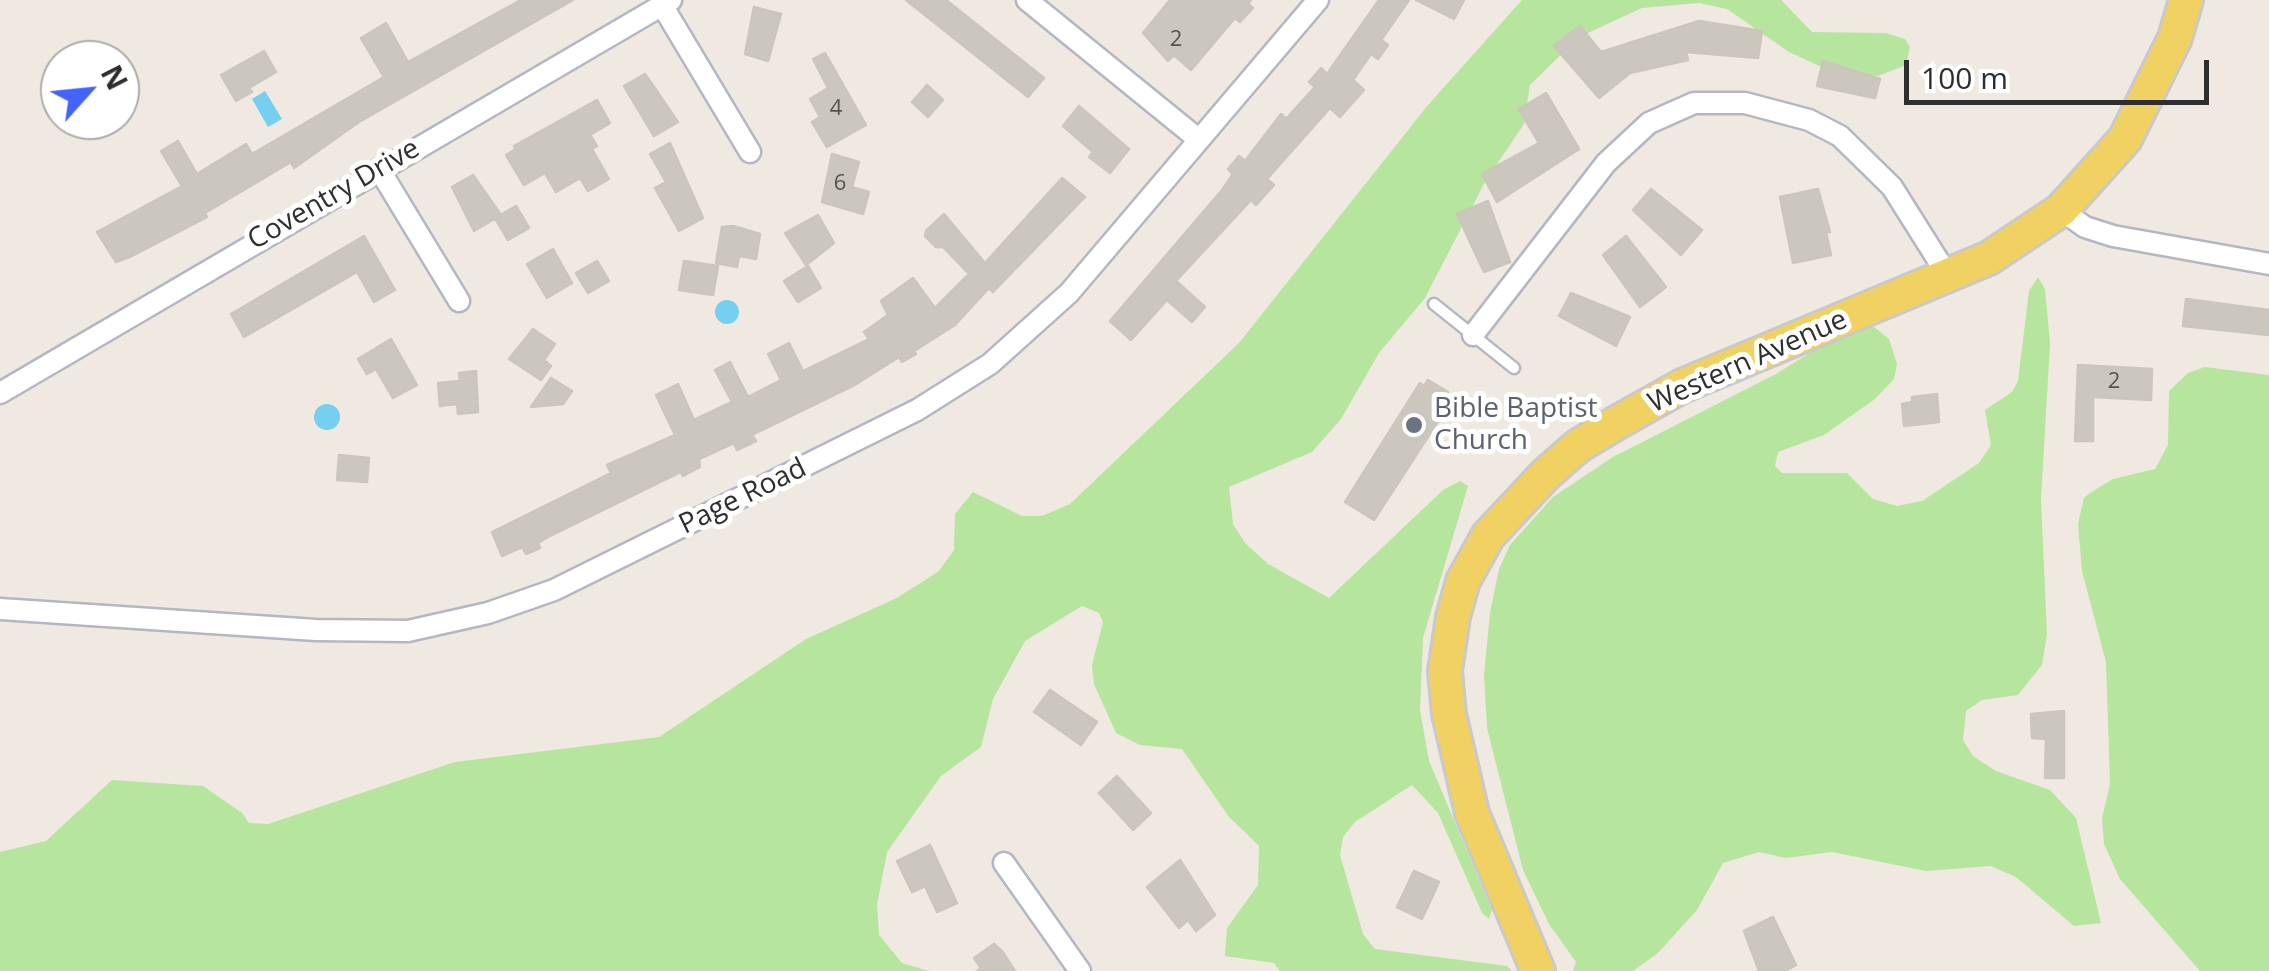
<!DOCTYPE html>
<html>
<head>
<meta charset="utf-8">
<style>
	body { margin:0 }
	#map { position:relative; width:2269px; height:971px; overflow:hidden; background:#efe9e1; font-family:"Open Sans",sans-serif }
	canvas { display:block }
	.north { position:absolute; left:40px; top:40px; width:100px; height:100px; box-sizing:border-box; background:#fff; border:2px solid #ababab; border-radius:50%; rotate:63deg; font-size:28px; font-weight:700; line-height:40px; text-align:center; color:#2e2e2e }
	.north::after { content:''; display:block; margin:auto; width:35px; height:45px; background:#4264fb; clip-path:polygon(50% 0,100% 100%,50% 72%,0 100%) }
	.scale { position:absolute; left:1904px; top:60px; width:305px; height:45px; box-sizing:border-box; border:5px solid #2e2e2e; border-top:0; padding-left:12px; font-size:30px; line-height:35px; white-space:nowrap; color:#2e2e2e; -webkit-text-stroke:8px #fff; paint-order:stroke }
</style>
</head>
<body>
<div id="map">
<canvas width="2269" height="971"></canvas>
<div class="north">N</div>
<div class="scale">100 m</div>
</div>
<script>
const ctx = document.querySelector('canvas').getContext('2d');
ctx.lineJoin = 'round';
function paint(path, color) {
  ctx.fillStyle = color;
  ctx.fill(path, 'evenodd');
}
function shape(rows) {
  const path = new Path2D();
  for (const r of rows) {
    if (r.length === 3) {
      path.moveTo(r[0] + r[2], r[1]);
      path.arc(r[0], r[1], r[2], 0, 2 * Math.PI);
      continue;
    }
    path.moveTo(r[0], r[1]);
    for (let i = 2; i < r.length; i += 2) path.lineTo(r[i], r[i + 1]);
  }
  return path;
}
function trace(path, color, width, dash) {
  ctx.strokeStyle = color;
  ctx.lineWidth = width;
  ctx.lineCap = dash ? 'butt' : 'round';
  ctx.setLineDash(dash || []);
  ctx.stroke(path);
}
function drawText(font, color, halo, rows, align = 'center') {
  ctx.font = font + ' "Open Sans",sans-serif';
  ctx.lineWidth = 10;
  ctx.setLineDash([]);
  ctx.textBaseline = 'middle';
  ctx.strokeStyle = halo;
  ctx.fillStyle = color;
  for (const [text, x, y, turn = 0] of rows) {
    ctx.save();
    ctx.translate(x, y);
    ctx.rotate((+turn || 0) * Math.PI / 180);
    ctx.textAlign = isNaN(turn) ? turn : align;
    if (halo) ctx.strokeText(text, 0, 0);
    ctx.fillText(text, 0, 0);
    ctx.restore();
  }
}
const green = shape([
	[1522,0,1781,0,1812,32,1886,33,1905,39,1910,47,1906,65,1878,76,1826,69,1789,52,1727,9,1699,3,1642,8,1579,37,1530,85,1524,124,1485,182,1425,298,1379,353,1341,419,1312,452,1229,487,1233,524,1245,543,1268,564,1329,598,1443,490,1460,481,1468,486,1423,638,1420,710,1429,761,1492,910,1489,919,1482,913,1438,813,1412,785,1355,822,1343,837,1340,855,1363,934,1375,949,1507,966,1512,971,1280,971,1274,963,1225,956,1227,928,1258,885,1259,846,1229,817,1182,749,1140,745,1116,733,1094,684,1092,665,1103,622,1099,613,1082,606,1025,641,993,699,981,747,941,776,887,852,877,905,879,935,902,963,929,971,0,971,0,852,46,841,112,780,203,786,242,813,249,823,268,824,455,762,659,737,806,639,897,598,939,571,954,550,955,514,973,492,1022,516,1042,516,1070,504,1239,343,1428,105],
	[2038,277,2045,289,2050,343,2041,499,2047,634,2042,665,2018,695,1982,700,1966,711,1963,740,1973,756,1996,771,2050,790,2076,818,2101,923,2074,926,2016,877,1991,866,1926,871,1832,852,1786,858,1759,852,1723,863,1697,910,1658,953,1633,971,1573,971,1576,962,1549,924,1523,870,1487,728,1484,675,1490,613,1499,569,1510,545,1553,497,1613,457,1776,374,1856,324,1869,323,1889,339,1897,364,1894,379,1875,399,1824,435,1778,452,1775,466,1782,473,1847,473,1873,499,1897,506,1922,501,1979,463,1991,445,1985,410,2012,392,2018,381,2029,291],
	[2205,367,2269,375,2269,971,2200,971,2120,879,2104,844,2102,818,2110,784,2106,662,2082,571,2078,524,2084,498,2090,493,2113,479,2155,469,2168,445,2169,391,2188,373]
]);
const water = shape([
	[265,91,282,119,268,127,252,99],
	[727,312,12],
	[327,417,13]
]);
const building = shape([
	[521,0,573,0,359,122,294,168,291,162,205,213,207,217,132,256,116,262,97,232,182,186,161,151,178,141,197,174,246,144,252,154,384,77,361,38,386,23,408,62,521,0],
	[906,0,946,0,1044,78,1028,97,906,0],
	[1170,0,1251,0,1248,4,1253,8,1240,22,1235,18,1191,70,1174,55,1168,61,1143,33,1170,0],
	[1379,0,1409,0,1381,40,1388,45,1378,59,1371,54,1353,80,1364,90,1340,117,1330,108,1267,179,1274,185,1256,205,1251,200,1176,281,1205,307,1192,322,1167,300,1131,340,1110,321,1222,190,1233,174,1228,169,1239,156,1245,161,1281,114,1286,119,1294,110,1315,87,1309,82,1321,68,1327,74,1379,0],
	[1416,0,1464,0,1454,19,1416,0],
	[754,7,781,14,768,61,745,54,754,7],
	[1699,21,1762,31,1758,58,1686,52,1688,60,1630,73,1599,98,1554,46,1580,26,1601,52,1699,21],
	[264,51,276,72,249,88,252,92,236,101,221,75,264,51],
	[825,53,866,125,827,147,812,122,820,117,810,99,828,88,813,59,825,53],
	[1823,61,1880,79,1875,98,1817,86,1823,61],
	[645,74,678,122,654,136,624,86,645,74],
	[927,85,943,100,928,117,912,102,927,85],
	[1546,93,1579,149,1497,202,1482,174,1539,143,1519,109,1546,93],
	[597,100,610,123,590,135,597,146,592,149,609,179,588,191,580,178,556,192,545,173,524,185,506,155,516,149,514,146,597,100],
	[1079,106,1129,149,1110,173,1089,157,1093,152,1063,126,1079,106],
	[670,143,703,218,679,231,655,188,666,182,650,154,670,143],
	[832,154,859,162,852,187,869,192,863,214,822,202,832,154],
	[473,175,501,215,474,231,452,187,473,175],
	[1062,178,1085,197,993,292,989,288,955,325,914,351,916,354,902,362,899,357,853,386,752,435,756,441,737,450,734,443,699,459,700,467,683,476,681,472,548,537,538,543,540,548,526,554,522,547,502,556,492,532,611,473,607,465,675,435,656,395,678,384,694,420,732,402,715,370,730,362,748,397,781,380,768,354,789,343,803,371,869,339,864,332,888,315,881,301,913,278,935,308,969,274,943,247,936,247,925,236,926,231,944,214,985,263,1062,178],
	[1651,189,1702,230,1681,255,1633,210,1651,189],
	[1818,189,1830,232,1826,232,1831,255,1793,263,1780,197,1818,189],
	[1488,201,1510,262,1484,272,1457,214,1488,201],
	[516,206,529,228,508,240,495,218,516,206],
	[818,215,834,243,806,265,785,233,818,215],
	[733,226,760,234,756,259,739,256,737,267,716,263,722,227,733,226],
	[364,236,395,290,374,302,357,272,244,337,231,314,364,236],
	[1626,236,1666,287,1640,307,1603,255,1626,236],
	[553,249,572,283,547,298,527,264,553,249],
	[597,261,609,281,588,293,576,273,597,261],
	[684,261,718,266,713,295,679,290,684,261],
	[808,266,821,288,798,302,784,281,808,266],
	[1571,293,1630,317,1616,346,1559,316,1571,293],
	[2186,299,2269,310,2269,335,2183,326,2186,299],
	[533,329,555,344,544,360,551,366,541,380,509,359,533,329],
	[391,339,417,385,393,398,376,369,367,374,358,359,391,339],
	[2078,365,2152,369,2151,400,2093,397,2093,441,2075,441,2078,365],
	[476,371,478,412,458,414,457,404,440,406,438,383,460,381,459,373,476,371],
	[551,378,572,391,563,404,531,407,551,378],
	[1428,380,1448,392,1444,399,1450,403,1374,520,1345,502,1420,383,1424,386,1428,380],
	[1937,394,1939,422,1904,426,1902,404,1912,402,1912,397,1937,394],
	[339,455,369,458,367,482,337,480,339,455],
	[1050,690,1097,722,1081,745,1034,712,1050,690],
	[2064,711,2064,778,2045,778,2046,739,2032,738,2031,714,2064,711],
	[1117,776,1151,813,1133,830,1099,793,1117,776],
	[930,845,957,903,937,912,925,886,912,892,897,861,930,845],
	[1180,860,1215,915,1196,931,1188,920,1179,928,1147,887,1180,860],
	[1414,871,1439,882,1422,919,1397,907,1414,871],
	[1773,917,1796,965,1785,971,1759,971,1744,931,1773,917],
	[994,944,1002,951,1015,971,977,971,981,968,974,958,994,944]
]);
const lane = shape([
	[1434,304,1514,368]
]);
const street = shape([
	[1027,0,1198,139],
	[662,5,750,152],
	[379,169,459,301],
	[2061,210,2085,227,2113,236,2269,264],
	[1473,335,1606,163,1649,123,1694,103,1745,103,1809,120,1840,136,1892,187,1948,276],
	[0,393,671,0],
	[0,609,316,630,408,631,488,613,554,590,917,410,990,364,1069,293,1318,0],
	[1004,863,1080,971]
]);
const primary = shape([
	[1538,971,1472,813,1449,714,1445,671,1453,617,1463,581,1488,536,1546,474,1578,446,1618,422,1682,386,1989,258,2061,210,2125,139,2175,38,2186,0]
]);
const markers = [
	[1414,425,10,"#6b7280"]
];
const numberNames = [
	["2",1176,40],
	["4",836,109],
	["6",840,184],
	["2",2114,382]
];
const streetNames = [
	["Coventry Drive",334,195,-30],
	["Western Avenue",1748,362,-24],
	["Page Road",743,497,-26]
];
const worshipNames = [
	["Bible Baptist",1434,409],
	["Church",1434,441]
];
paint(green, '#b6e59e');
paint(water, '#75cff0');
paint(building, '#cbc7bf');
trace(building, '#cbc5ba', 2.5);
trace(lane, '#b4b7c1', 15);
trace(street, '#b4b7c1', 25);
trace(primary, '#c9c9c9', 38);
trace(lane, '#fff', 10);
trace(street, '#fff', 20);
trace(primary, '#f2d163', 32);
for (const [x, y, r, color] of markers) {
  const dot = new Path2D();
  dot.arc(x, y, r, 0, 2 * Math.PI);
  ctx.fillStyle = color;
  ctx.fill(dot);
  trace(dot, '#fff', 4);
}
drawText('22px', '#555452', null, numberNames);
drawText('28px', '#2e2e2e', '#fff', streetNames);
drawText('28px', '#5b616d', '#fff', worshipNames, 'left');
</script>
</body>
</html>
